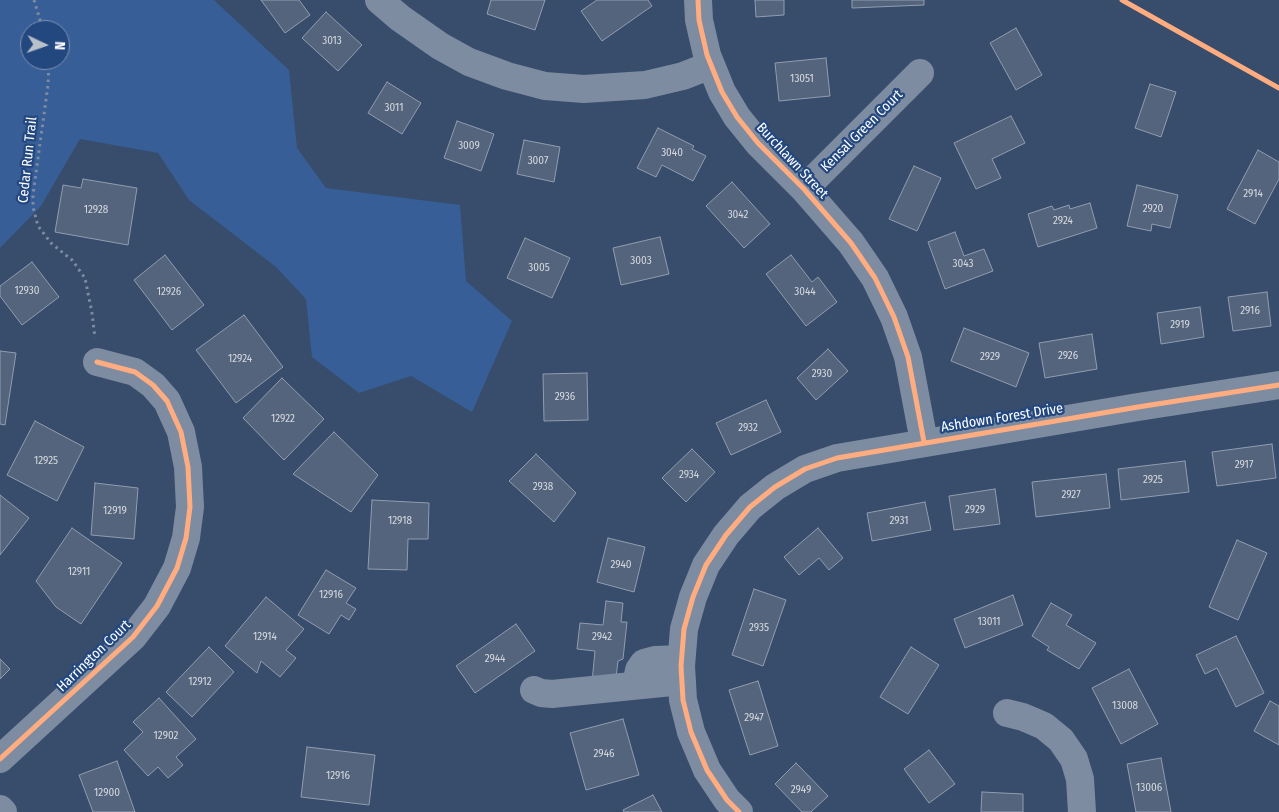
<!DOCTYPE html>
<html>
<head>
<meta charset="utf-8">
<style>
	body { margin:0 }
	#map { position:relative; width:1279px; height:812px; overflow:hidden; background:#384c6b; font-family:"Fira Sans Condensed",sans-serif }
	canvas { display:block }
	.north { position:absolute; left:20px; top:20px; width:50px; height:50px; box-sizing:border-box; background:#234880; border:1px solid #7b91b3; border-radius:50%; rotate:93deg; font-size:14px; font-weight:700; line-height:20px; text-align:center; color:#fff }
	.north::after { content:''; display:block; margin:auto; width:18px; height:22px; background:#b9c0cb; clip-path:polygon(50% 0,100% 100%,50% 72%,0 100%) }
</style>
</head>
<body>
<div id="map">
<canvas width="1279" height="812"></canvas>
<div class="north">N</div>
</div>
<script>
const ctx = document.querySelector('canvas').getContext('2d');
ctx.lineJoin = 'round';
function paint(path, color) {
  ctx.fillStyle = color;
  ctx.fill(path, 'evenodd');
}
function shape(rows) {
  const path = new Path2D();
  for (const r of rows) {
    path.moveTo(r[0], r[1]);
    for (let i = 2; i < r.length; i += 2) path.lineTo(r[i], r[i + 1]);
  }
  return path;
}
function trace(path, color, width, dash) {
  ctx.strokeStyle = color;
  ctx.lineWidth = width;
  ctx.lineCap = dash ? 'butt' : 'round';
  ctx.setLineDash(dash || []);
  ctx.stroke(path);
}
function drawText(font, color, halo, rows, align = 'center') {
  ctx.font = font + ' "Fira Sans Condensed",sans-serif';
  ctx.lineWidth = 4.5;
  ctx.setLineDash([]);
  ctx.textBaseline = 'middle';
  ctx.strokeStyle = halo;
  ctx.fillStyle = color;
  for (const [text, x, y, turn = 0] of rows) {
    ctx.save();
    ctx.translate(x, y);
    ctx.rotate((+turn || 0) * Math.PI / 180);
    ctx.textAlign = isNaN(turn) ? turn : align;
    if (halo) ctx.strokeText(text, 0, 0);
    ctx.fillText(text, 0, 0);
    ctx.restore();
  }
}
const green = shape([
	[0,0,214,0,289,70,297,148,326,188,460,205,466,281,512,321,472,412,411,376,359,393,312,357,306,299,276,267,189,200,158,153,80,139,41,206,0,248],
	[30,30,60,30,60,60,30,60]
]);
const building = shape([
	[261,0,299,0,310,15,285,33,261,0],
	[491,0,545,0,535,30,487,14,491,0],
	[597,0,648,0,652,6,602,41,581,11,597,0],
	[755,0,784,0,784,15,756,17,755,0],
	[852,0,924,0,924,5,852,8,852,0],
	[326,12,362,45,338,71,302,38,326,12],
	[1016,28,1042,75,1016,90,990,43,1016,28],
	[826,58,830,96,779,101,775,63,826,58],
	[387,82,421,103,402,134,368,113,387,82],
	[1150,84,1176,92,1161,137,1135,128,1150,84],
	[1011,116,1025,143,992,159,1001,178,976,189,954,143,1011,116],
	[457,121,494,134,481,171,444,158,457,121],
	[658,128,694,146,692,149,706,156,693,181,662,165,656,177,637,168,658,128],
	[524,140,560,147,554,182,517,174,524,140],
	[1258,150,1279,162,1279,179,1255,224,1227,209,1258,150],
	[914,166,941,178,917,231,889,219,914,166],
	[83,179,137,188,128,245,55,232,63,185,81,188,83,179],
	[732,182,770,224,744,248,706,206,732,182],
	[1137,185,1178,195,1170,228,1152,224,1151,231,1127,226,1137,185],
	[1090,203,1097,228,1038,247,1028,214,1052,206,1054,210,1069,205,1070,209,1090,203],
	[955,232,964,256,984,249,993,271,945,289,928,242,955,232],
	[660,237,669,274,621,285,613,248,660,237],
	[525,238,570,258,552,298,507,278,525,238],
	[165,255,204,305,172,330,134,280,165,255],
	[791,255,812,282,818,277,837,302,806,326,766,274,791,255],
	[32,262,59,297,22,325,0,296,0,286,32,262],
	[1267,292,1271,326,1233,331,1228,297,1267,292],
	[1200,307,1204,337,1161,344,1157,313,1200,307],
	[244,315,283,367,236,403,196,350,244,315],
	[964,328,1029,353,1016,387,951,361,964,328],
	[1092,334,1097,369,1045,378,1039,343,1092,334],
	[828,349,848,371,816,400,797,378,828,349],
	[0,351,16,353,5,425,0,424,0,351],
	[587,373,588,420,544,421,543,374,587,373],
	[282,378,324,419,284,460,243,418,282,378],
	[766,400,781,432,731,455,716,423,766,400],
	[35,421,84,447,57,501,7,475,35,421],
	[334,432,378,475,351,512,293,474,334,432],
	[1272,444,1276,478,1217,486,1212,452,1272,444],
	[692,449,715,472,686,502,662,478,692,449],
	[536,454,576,493,554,522,509,481,536,454],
	[1185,461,1189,492,1121,500,1118,469,1185,461],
	[1106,474,1110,508,1036,517,1032,482,1106,474],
	[95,483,138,488,134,539,91,535,95,483],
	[995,489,1000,524,954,530,949,496,995,489],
	[0,495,29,518,0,555,0,495],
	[372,500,429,503,428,539,408,539,407,570,368,569,372,500],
	[925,502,931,530,872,541,867,513,925,502],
	[72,528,122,563,81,624,56,607,36,581,72,528],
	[818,528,843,558,829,570,819,558,799,575,784,557,818,528],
	[608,538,645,547,634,592,597,582,608,538],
	[1237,540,1267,553,1238,620,1209,607,1237,540],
	[326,570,356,588,346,603,356,609,349,620,341,615,329,634,298,615,326,570],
	[754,589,786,600,763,666,732,655,754,589],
	[1013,595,1023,625,965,648,954,619,1013,595],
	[266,597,304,629,286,650,296,658,280,677,261,661,257,673,225,646,266,597],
	[606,601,623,603,621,622,627,622,623,659,618,661,615,685,592,682,595,651,577,649,580,623,603,625,606,601],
	[1051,603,1072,615,1066,625,1096,643,1079,669,1047,650,1049,647,1032,636,1051,603],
	[516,624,535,651,475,693,456,666,516,624],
	[1236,636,1264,693,1236,707,1217,668,1205,674,1196,655,1236,636],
	[209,647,234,672,192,717,166,692,209,647],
	[911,647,939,665,908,714,880,697,911,647],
	[0,659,10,669,0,679,0,659],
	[1129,669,1158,724,1121,744,1092,688,1129,669],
	[758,681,778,746,750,755,729,690,758,681],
	[159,698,196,739,176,757,183,765,168,778,158,767,148,776,124,750,143,732,133,722,159,698],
	[1270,701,1279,706,1279,745,1254,731,1270,701],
	[623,719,639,775,586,790,570,733,623,719],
	[307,747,375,755,369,805,301,797,307,747],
	[929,750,955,784,929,803,904,769,929,750],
	[1161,758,1171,812,1136,812,1127,764,1161,758],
	[117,761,135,812,93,812,79,775,117,761],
	[796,763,828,796,811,812,802,812,775,784,796,763],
	[982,792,1023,794,1023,812,981,812,982,792],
	[653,795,662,812,624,812,623,810,653,795]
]);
const path = shape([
	[34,0,43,30],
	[49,60,48,85,33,195,33,207,38,226,51,243,72,260,85,278,92,313,95,338]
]);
const minor = shape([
	[379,0,400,18,440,46,469,62,507,76,545,86,584,89,645,85,683,76,711,65],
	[698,0,699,20,707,55,722,92,737,117,758,143,804,189,851,243,875,278,894,317,908,357,924,442],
	[804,189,920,73],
	[636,685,639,670,644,663,655,660,681,659],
	[534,690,541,693,552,694,682,681],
	[1007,713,1023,717,1044,726,1061,740,1074,759,1080,779,1082,812],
	[0,759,133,637,157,606,177,568,186,538,190,507,188,467,181,432,167,401,153,385,135,372,97,362],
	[0,809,3,812],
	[739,812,727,800,707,770,691,732,683,700,681,666,684,629,693,597,706,565,726,535,750,507,775,487,805,469,837,458,1138,407,1279,385]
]);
const cycleway = shape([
	[698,0,699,20,707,55,722,92,737,117,758,143,804,189,851,243,875,278,894,317,908,357,924,442],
	[1122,0,1279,88],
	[0,759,133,637,157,606,177,568,186,538,190,507,188,467,181,432,167,401,153,385,135,372,97,362],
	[739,812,727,800,707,770,691,732,683,700,681,666,684,629,693,597,706,565,726,535,750,507,775,487,805,469,837,458,1138,407,1279,385]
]);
const numberNames = [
	["3013",332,41],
	["13051",802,79],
	["3011",394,108],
	["3009",469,146],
	["3040",672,153],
	["3007",538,161],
	["2914",1253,194],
	["2920",1153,209],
	["12928",96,210],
	["3042",738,215],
	["2924",1063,221],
	["3003",641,261],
	["3043",963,264],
	["3005",539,268],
	["12930",27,291],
	["12926",169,292],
	["3044",805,292],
	["2916",1250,311],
	["2919",1180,325],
	["2926",1068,356],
	["2929",990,357],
	["12924",240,359],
	["2930",822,374],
	["2936",565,397],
	["12922",283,419],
	["2932",748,428],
	["12925",46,461],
	["2917",1244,465],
	["2934",689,475],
	["2925",1153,480],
	["2938",543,487],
	["2927",1071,495],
	["2929",975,510],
	["12919",115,511],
	["12918",400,521],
	["2931",899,521],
	["2940",621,565],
	["12911",79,572],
	["12916",331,595],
	["13011",989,622],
	["2935",759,628],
	["12914",265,637],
	["2942",602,637],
	["2944",495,659],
	["12912",200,682],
	["13008",1125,706],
	["2947",754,718],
	["12902",166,736],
	["2946",604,754],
	["12916",338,776],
	["13006",1149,788],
	["2949",801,790],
	["12900",107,793]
];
const streetNames = [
	["Kensal Green Court",862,131,-45],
	["Cedar Run Trail",28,160,-84],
	["Burchlawn Street",792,161,47],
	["Ashdown Forest Drive",1002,418,-9],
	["Harrington Court",94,656,-44]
];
paint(green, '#375e96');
paint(building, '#54647c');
trace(building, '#919db0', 1);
trace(path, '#7e8ca1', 3, [2.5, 4]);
trace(minor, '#7e8ca1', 28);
trace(cycleway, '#ffac80', 5);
drawText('11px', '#d4d8de', null, numberNames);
drawText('14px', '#fff', '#234880', streetNames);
</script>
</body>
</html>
